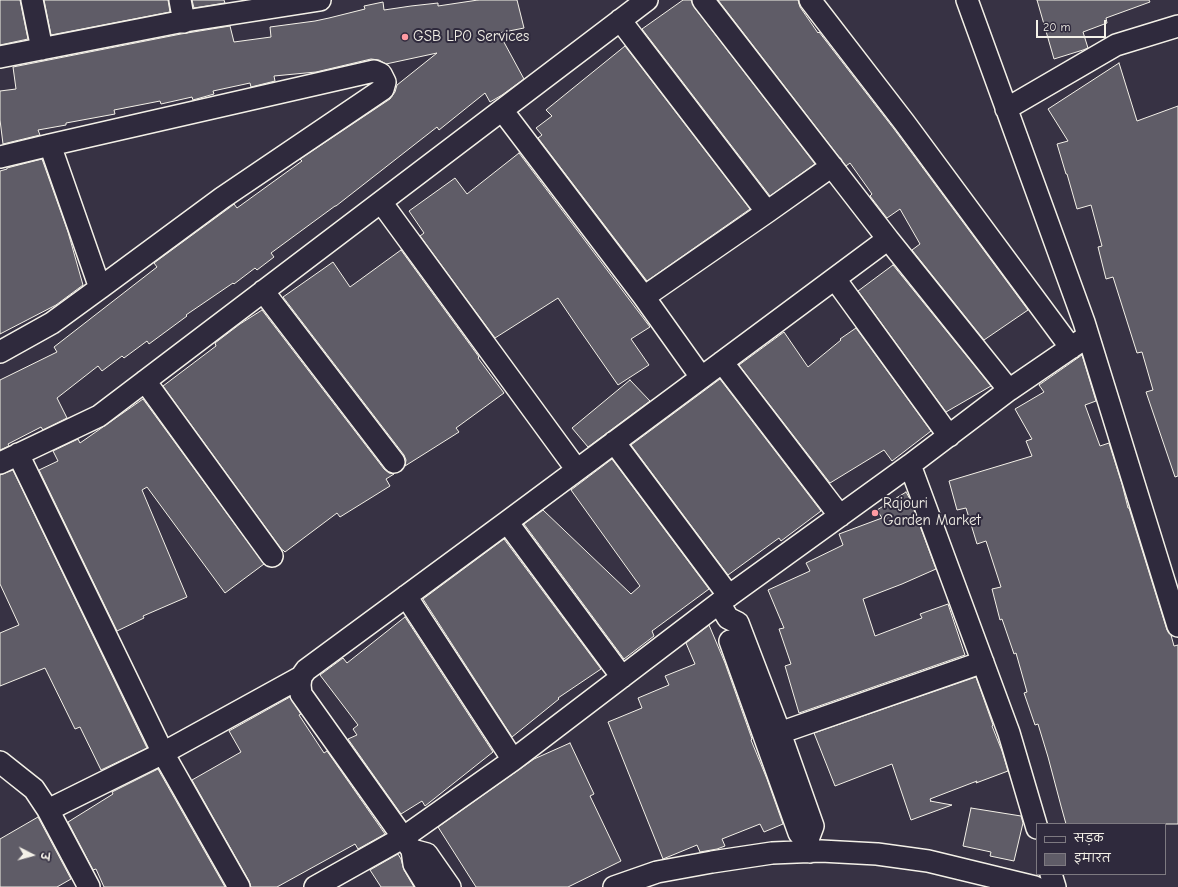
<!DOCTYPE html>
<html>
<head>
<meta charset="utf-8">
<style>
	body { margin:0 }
	#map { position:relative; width:1178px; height:887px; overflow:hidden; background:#373244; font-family:"Comic Neue","Playpen Sans Deva",sans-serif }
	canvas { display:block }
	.legend { position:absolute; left:1036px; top:823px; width:130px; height:52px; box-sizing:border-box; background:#2f2a3d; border:1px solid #7e7a81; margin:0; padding:5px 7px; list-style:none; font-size:12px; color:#f4f1e8 }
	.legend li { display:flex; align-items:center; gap:8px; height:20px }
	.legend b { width:20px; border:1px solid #7e7a81 }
	.north { position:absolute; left:12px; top:835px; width:40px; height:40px; -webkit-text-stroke:3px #2f2a3d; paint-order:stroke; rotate:96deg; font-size:11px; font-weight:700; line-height:16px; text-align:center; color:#f4f1e8 }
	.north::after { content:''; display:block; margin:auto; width:14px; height:18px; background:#f4f1e8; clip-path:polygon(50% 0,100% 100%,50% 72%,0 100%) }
	.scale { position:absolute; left:1036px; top:20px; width:70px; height:18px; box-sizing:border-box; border:2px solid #f4f1e8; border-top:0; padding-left:5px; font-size:12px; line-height:14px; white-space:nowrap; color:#f4f1e8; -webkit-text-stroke:3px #2f2a3d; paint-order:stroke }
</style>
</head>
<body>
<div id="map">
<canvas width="1178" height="887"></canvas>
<ul class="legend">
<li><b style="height:5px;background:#2f2a3d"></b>सड़क</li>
<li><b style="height:11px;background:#5f5c67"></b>इमारत</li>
</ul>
<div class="north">उ</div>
<div class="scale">20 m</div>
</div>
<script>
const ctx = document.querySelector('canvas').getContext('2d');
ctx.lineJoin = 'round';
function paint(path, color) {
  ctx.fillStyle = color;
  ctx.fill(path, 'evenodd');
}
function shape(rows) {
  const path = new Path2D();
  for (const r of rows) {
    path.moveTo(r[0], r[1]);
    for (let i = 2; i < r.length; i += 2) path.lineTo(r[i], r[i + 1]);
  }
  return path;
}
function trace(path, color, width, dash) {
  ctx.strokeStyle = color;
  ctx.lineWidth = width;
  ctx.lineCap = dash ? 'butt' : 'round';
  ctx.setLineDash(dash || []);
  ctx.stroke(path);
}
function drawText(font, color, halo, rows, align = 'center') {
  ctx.font = font + ' "Comic Neue",sans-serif';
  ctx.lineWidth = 4;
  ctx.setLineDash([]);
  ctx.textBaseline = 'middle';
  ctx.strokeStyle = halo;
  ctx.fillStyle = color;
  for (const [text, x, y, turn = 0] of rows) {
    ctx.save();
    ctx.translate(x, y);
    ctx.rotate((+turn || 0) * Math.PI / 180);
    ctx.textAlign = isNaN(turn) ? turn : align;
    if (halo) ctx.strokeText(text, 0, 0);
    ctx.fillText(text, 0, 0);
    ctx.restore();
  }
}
const building = shape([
	[0,0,20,0,28,39,0,45,0,0],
	[44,0,168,0,170,12,51,35,44,0],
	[192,0,224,0,225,3,194,8,192,0],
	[478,0,517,0,524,28,499,33,524,79,502,95,490,102,485,93,439,130,437,127,336,206,335,206,271,253,274,257,257,270,255,268,234,284,233,283,186,315,187,316,149,344,147,341,124,358,122,356,102,371,98,366,57,398,67,418,43,430,41,427,8,444,9,446,0,450,0,380,57,352,54,347,157,267,154,263,229,208,234,204,237,208,302,161,300,159,390,99,395,92,397,85,437,53,386,64,379,60,371,59,316,72,274,76,275,81,251,87,250,83,213,91,214,94,193,100,192,97,161,104,160,101,114,110,115,114,66,123,66,125,38,130,40,135,3,144,0,120,0,91,16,89,13,67,181,34,230,26,234,42,271,37,270,27,315,21,329,18,365,9,364,6,383,2,384,10,411,6,438,3,438,6,478,0],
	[683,0,691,0,694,7,815,164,770,196,642,29,683,0],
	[718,0,798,0,800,7,818,33,819,32,894,129,1028,310,984,340,912,250,920,244,900,209,887,218,870,196,872,194,850,163,846,166,718,0],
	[1037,0,1149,0,1150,2,1106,18,1107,23,1083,32,1088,48,1083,50,1054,59,1037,0],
	[625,46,750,209,647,281,538,138,542,135,536,128,552,116,546,110,625,46],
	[1119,63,1137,121,1178,106,1178,476,1175,477,1146,392,1153,390,1142,352,1137,353,1113,277,1106,279,1098,247,1102,246,1091,205,1077,209,1067,174,1066,174,1057,144,1068,141,1048,109,1119,63],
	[519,153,650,327,631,339,649,365,618,385,579,329,558,298,495,338,420,236,424,233,409,211,455,178,467,194,519,153],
	[42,159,68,232,83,285,56,305,0,334,0,171,7,169,7,168,42,159],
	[401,250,479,357,478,358,504,393,456,428,459,432,405,466,406,460,404,455,283,297,333,262,350,287,401,250],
	[893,265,991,386,946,412,858,291,893,265],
	[262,310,384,469,389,473,394,474,386,479,390,486,340,517,337,513,285,552,283,550,282,550,163,386,216,346,215,343,240,324,262,310],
	[856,328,931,431,892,461,884,450,830,483,739,365,784,332,808,367,841,340,840,339,856,328],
	[1082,355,1096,401,1085,405,1100,446,1109,443,1122,484,1128,508,1129,508,1167,630,1171,635,1174,646,1178,645,1178,824,1066,824,1061,806,1048,757,1038,724,1035,725,1024,693,1027,692,1016,653,1014,654,1002,619,1000,620,992,589,1001,587,986,541,977,544,966,508,957,510,949,481,1032,456,1026,441,1032,439,1015,409,1044,392,1039,385,1082,355],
	[720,379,821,511,781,541,779,538,728,575,631,445,720,379],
	[630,380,650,401,588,447,572,428,630,380],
	[143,399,264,564,225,593,147,487,142,490,187,597,143,616,144,618,117,631,39,470,58,461,53,451,78,439,80,443,143,399],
	[612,459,709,589,652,631,654,636,624,659,524,524,543,510,631,594,640,586,571,490,612,459],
	[13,470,147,748,101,770,80,727,75,729,45,668,0,686,0,633,19,625,0,584,0,475,13,470],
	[906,492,910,499,936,569,902,584,863,599,875,636,922,618,920,614,948,604,965,655,799,713,785,666,791,664,779,629,784,628,768,590,810,571,806,563,843,545,839,534,882,518,877,510,906,492],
	[504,539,601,669,558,698,559,699,512,737,423,599,504,539],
	[405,617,493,752,425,806,422,801,401,814,348,739,357,735,353,729,358,725,320,675,343,658,347,663,405,617],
	[709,625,725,663,752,739,751,740,767,779,783,824,764,832,760,824,722,839,725,846,717,849,700,852,697,845,663,859,608,722,642,708,638,698,669,685,665,676,695,664,686,643,709,625],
	[976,677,993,725,992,726,1002,751,1008,771,976,783,977,781,930,799,931,801,930,801,952,805,911,820,892,764,835,786,814,733,976,677],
	[290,697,301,714,299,715,324,753,327,751,385,834,358,849,355,844,277,887,251,887,249,881,192,780,241,752,229,731,290,697],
	[570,743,594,794,590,796,621,861,568,887,476,887,438,827,534,759,570,743],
	[158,769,225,887,104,887,96,869,93,870,68,822,113,794,112,792,158,769],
	[971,808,1021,816,1023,823,1014,861,990,856,991,852,963,846,971,808],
	[38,817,71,879,57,887,0,887,0,839,38,817],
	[398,854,401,859,404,870,414,887,381,887,370,870,398,854]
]);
const street = shape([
	[32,0,42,49],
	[180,0,184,22],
	[810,0,904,122,1071,348],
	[967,0,1084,322,1178,626],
	[620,20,767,212],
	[0,57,179,22,320,0],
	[1006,109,1116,45,1178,26],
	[502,110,644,297,701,377],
	[50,145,374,71,381,74,385,82,383,89,222,198,100,288],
	[0,157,50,145,100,288,52,323,0,352],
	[381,202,577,470],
	[888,239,1009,390],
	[835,279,949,436],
	[263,291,394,462],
	[644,297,767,212,832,166],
	[722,362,840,516],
	[145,381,272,556],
	[614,442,729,596],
	[18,454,163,753,239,887],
	[0,463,99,416,647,0],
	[910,465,1009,733,1037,828],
	[507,522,622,677],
	[406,596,513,760],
	[719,603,728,618,738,623,780,733,813,826,807,842],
	[730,641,799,833,807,842,810,852],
	[768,737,983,662],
	[0,762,34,789,48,810,89,887],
	[48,810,163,753,301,677],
	[412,850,427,854,450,887],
	[1051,874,1055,887],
	[315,887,404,837,513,760,719,603,910,465,1009,390,1088,336],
	[428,887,414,864,412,850,301,694,300,685,301,677,306,670,507,522,888,239,703,0],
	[614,887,657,872,712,862,772,853,821,851,877,854,928,861,1035,887]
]);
const markers = [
	[405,37,4,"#ff9aa2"],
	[875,513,4,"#ff9aa2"]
];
const poiNames = [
	["GSB LPO Services",413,37],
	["Rajouri",883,504],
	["Garden Market",883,521]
];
paint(building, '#5f5c67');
trace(building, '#f4f1e8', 1);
trace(street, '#f4f1e8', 24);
trace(street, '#2f2a3d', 21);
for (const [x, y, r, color] of markers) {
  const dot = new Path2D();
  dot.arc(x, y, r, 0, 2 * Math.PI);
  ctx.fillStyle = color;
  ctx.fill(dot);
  trace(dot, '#2f2a3d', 1.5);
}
drawText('15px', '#f4f1e8', '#2f2a3d', poiNames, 'left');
</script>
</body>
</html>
